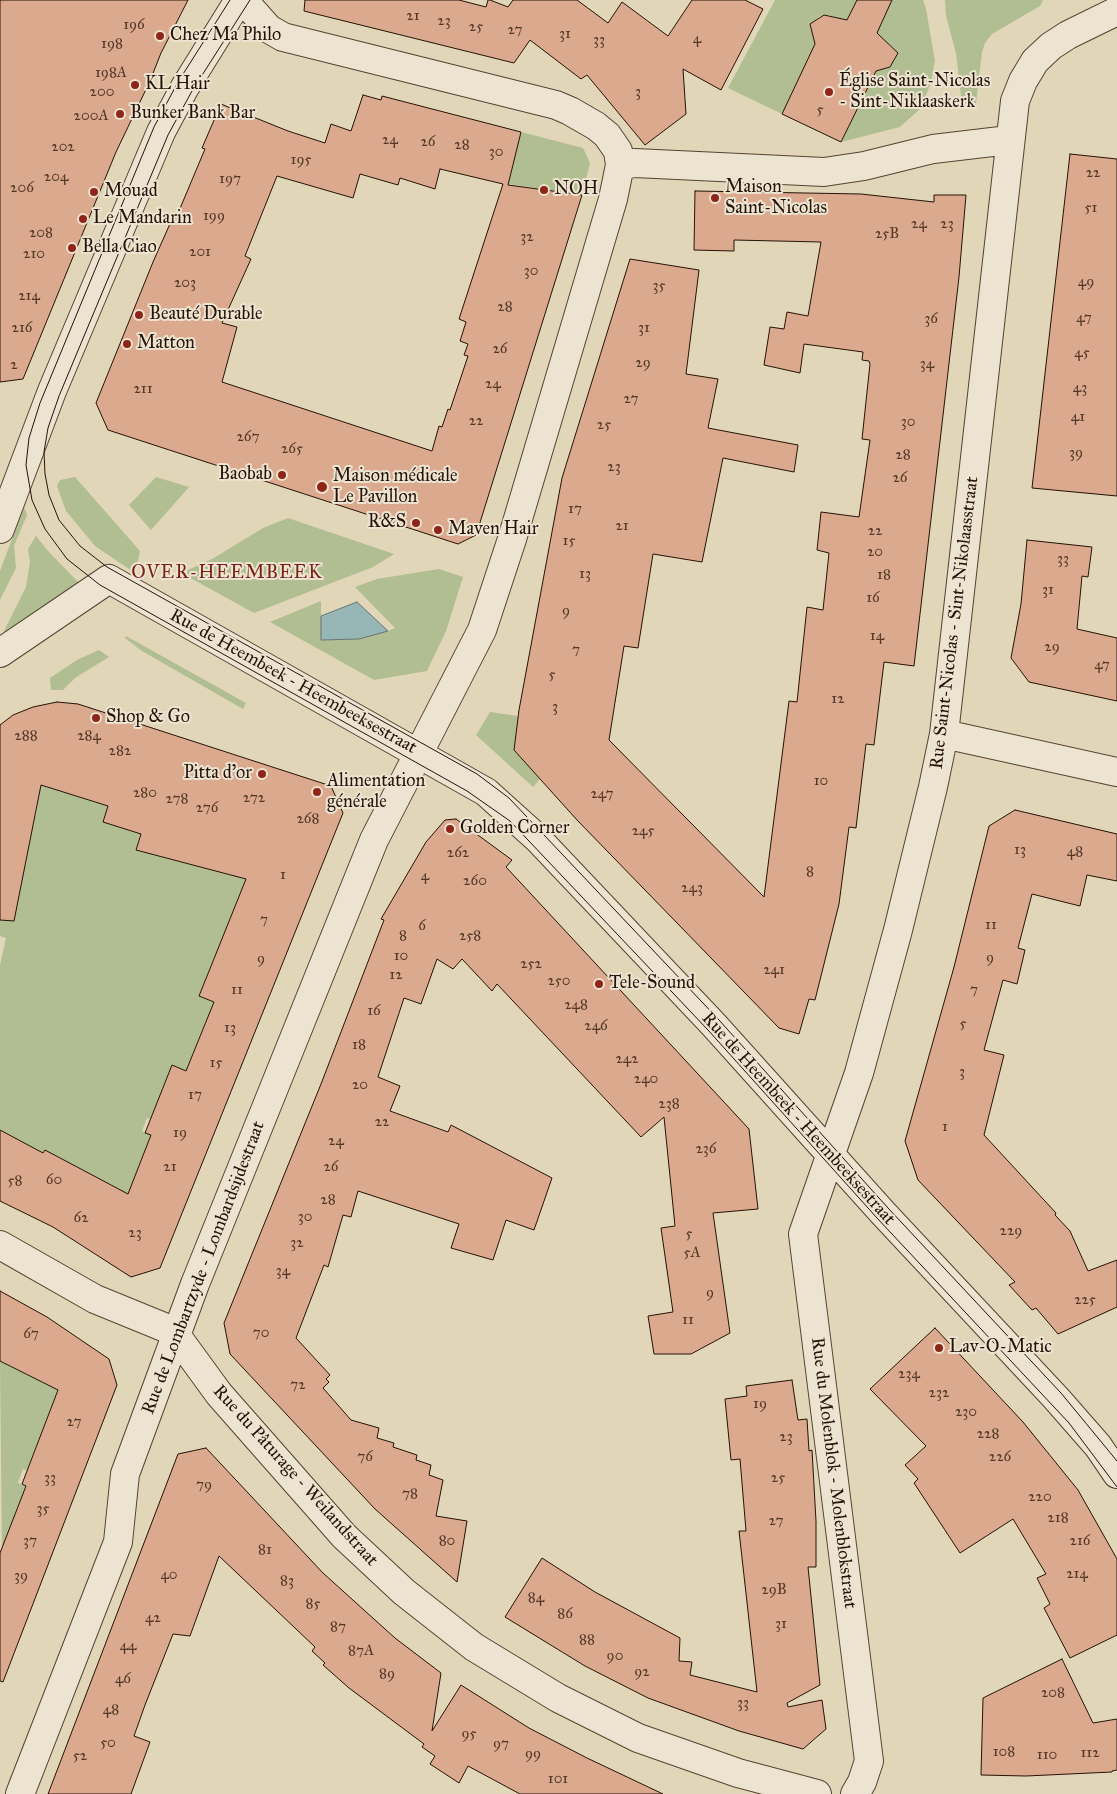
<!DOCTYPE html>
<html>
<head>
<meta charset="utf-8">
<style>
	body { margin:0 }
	canvas { display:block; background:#e1d6b8 }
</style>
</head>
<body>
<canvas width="1117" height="1794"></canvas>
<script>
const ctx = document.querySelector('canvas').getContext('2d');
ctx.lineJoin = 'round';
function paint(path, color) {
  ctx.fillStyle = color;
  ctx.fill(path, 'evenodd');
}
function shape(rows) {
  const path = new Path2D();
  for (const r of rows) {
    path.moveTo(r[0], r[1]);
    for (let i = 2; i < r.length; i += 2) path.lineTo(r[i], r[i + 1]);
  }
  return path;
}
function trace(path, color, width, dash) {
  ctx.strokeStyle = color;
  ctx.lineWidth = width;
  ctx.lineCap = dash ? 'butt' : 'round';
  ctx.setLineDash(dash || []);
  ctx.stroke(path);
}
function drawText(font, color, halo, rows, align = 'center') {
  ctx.font = font + ' "IM FELL Great Primer",serif';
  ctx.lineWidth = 4;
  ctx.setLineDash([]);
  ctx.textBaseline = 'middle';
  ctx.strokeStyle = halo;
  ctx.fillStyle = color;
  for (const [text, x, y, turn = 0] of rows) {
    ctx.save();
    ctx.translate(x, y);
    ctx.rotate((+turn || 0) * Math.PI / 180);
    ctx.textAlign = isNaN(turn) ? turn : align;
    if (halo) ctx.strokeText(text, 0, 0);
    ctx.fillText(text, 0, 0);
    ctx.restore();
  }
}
const green = shape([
	[775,0,857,0,846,22,828,15,820,16,814,22,812,31,817,42,782,114,728,88],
	[891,0,923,0,926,9,935,61,930,85,921,108,900,127,841,142,876,71,890,67,896,57,894,49,889,44,874,38],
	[945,0,1043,0,1040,6,992,34,985,43,982,52,976,103,962,104,956,53,946,16],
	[521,132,583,148,590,163,582,195,508,184],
	[75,477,140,551,135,573,95,546,66,511,57,486,60,480],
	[156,477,189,487,151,530,129,505],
	[24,507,27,515,14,546,16,568,0,600,0,571],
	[288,518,394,554,373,567,254,613,185,575,188,570,214,558,263,528],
	[36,536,48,551,81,585,3,633,26,587,30,562,28,549],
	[439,569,463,577,446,631,427,671,374,680,270,622,321,601,321,640,359,639,388,631,395,628,355,587,377,579],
	[126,636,246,703,243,709,142,651,125,638],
	[99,650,109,657,75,678,63,690,51,690,50,678,77,660],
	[490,712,518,716,514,750,540,779,533,787,476,735],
	[20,765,95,786,91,801,118,809,143,827,136,850,261,848,228,924,249,933,213,960,199,996,214,1002,186,1071,172,1066,158,1100,158,1122,147,1118,142,1131,152,1136,136,1174,127,1220,84,1171,45,1150,39,1161,0,1130,0,965,6,938,0,936,0,885,16,812,36,816,38,801,18,797],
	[0,1361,32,1377,35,1373,58,1390,27,1470,23,1469,18,1483,26,1486,2,1549]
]);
const water = shape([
	[357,602,388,631,359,639,321,640,321,616,357,602]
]);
const building = shape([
	[0,0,188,0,161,53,150,81,116,152,23,379,0,382,0,0],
	[305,0,459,0,486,7,488,0,490,0,508,7,513,0,577,0,608,23,622,2,668,36,692,0,745,0,763,9,721,90,683,69,686,114,645,145,587,75,581,79,530,40,514,63,304,11,305,0],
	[857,0,892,0,877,33,898,53,890,67,876,71,841,142,782,114,815,44,810,24,824,15,847,20,857,0],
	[363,95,381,100,382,96,521,132,508,185,582,195,478,529,476,535,458,544,108,430,96,403,153,262,173,217,176,218,205,149,202,148,221,104,288,131,325,143,331,124,351,131,363,95],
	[440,169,503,184,459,319,466,322,460,341,468,344,464,355,468,356,450,410,448,409,442,427,439,426,432,451,222,382,237,327,222,323,251,259,245,256,277,176,353,198,360,174,398,185,400,178,435,189,440,169],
	[1070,154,1117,159,1117,496,1032,488,1070,154],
	[695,191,861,194,934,202,934,195,966,195,959,277,914,666,884,662,874,745,866,744,856,828,849,827,839,904,815,1000,809,999,799,1034,779,1028,577,820,514,750,519,710,562,478,630,259,699,270,686,374,718,379,708,428,798,445,794,472,723,458,702,562,653,554,638,648,624,646,609,740,764,897,789,701,797,702,807,607,823,610,829,553,817,550,821,512,859,517,870,440,862,439,870,364,869,361,862,360,863,352,804,344,800,373,764,365,770,327,784,329,787,312,808,316,821,242,734,240,734,251,694,250,695,191],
	[1027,540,1092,547,1088,577,1082,576,1077,629,1117,638,1117,701,1029,682,1011,658,1021,604,1027,540],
	[57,702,78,704,331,786,343,813,160,1268,131,1277,53,1227,0,1201,0,1130,43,1153,45,1150,128,1194,151,1135,145,1133,172,1065,186,1071,214,1002,199,996,246,879,136,850,141,834,103,822,108,806,41,785,14,921,0,920,0,725,13,715,33,707,57,702],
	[1015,810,1117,834,1117,881,1087,875,1080,906,1032,894,1018,948,1025,950,1017,984,1003,980,984,1050,1004,1055,984,1135,1056,1213,1055,1215,1070,1231,1088,1271,1117,1260,1117,1307,1058,1334,1036,1308,1032,1310,1009,1285,1015,1282,918,1180,905,1141,954,967,989,826,1015,810],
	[456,819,512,860,506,867,749,1129,758,1209,713,1213,730,1333,691,1354,654,1354,648,1316,673,1312,661,1228,675,1226,664,1117,641,1137,497,984,492,991,462,959,453,969,437,959,421,1004,404,998,378,1077,400,1086,390,1111,448,1132,451,1125,552,1178,534,1230,506,1220,493,1260,451,1248,459,1224,358,1191,351,1217,343,1215,328,1267,324,1265,296,1338,330,1375,326,1379,329,1382,323,1388,351,1420,379,1428,377,1438,394,1443,393,1447,417,1455,416,1460,431,1465,429,1475,443,1480,436,1516,467,1521,457,1582,375,1509,230,1354,224,1323,321,1084,384,920,381,919,426,842,445,820,456,819],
	[0,1291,47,1317,109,1359,117,1385,3,1682,0,1681,0,1553,26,1486,22,1484,58,1390,0,1361,0,1291],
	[935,1328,1023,1422,1078,1490,1117,1559,1117,1635,1070,1658,1044,1608,1050,1604,1037,1578,1046,1574,1013,1519,960,1553,914,1483,918,1479,905,1465,926,1446,870,1389,935,1328],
	[792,1380,798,1420,807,1419,809,1451,812,1450,816,1521,816,1567,808,1567,820,1685,787,1703,788,1707,822,1700,826,1729,803,1749,739,1731,648,1698,585,1666,505,1617,542,1558,595,1592,680,1638,679,1661,692,1662,690,1675,757,1692,739,1531,746,1531,740,1459,731,1460,725,1399,747,1396,746,1386,792,1380],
	[206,1448,323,1573,395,1638,441,1673,432,1731,461,1685,529,1728,587,1758,663,1794,520,1794,468,1766,459,1783,430,1764,435,1756,422,1747,424,1744,349,1688,323,1665,325,1663,312,1651,315,1647,219,1556,190,1636,173,1634,145,1705,134,1736,150,1742,131,1794,48,1794,178,1454,206,1448],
	[1062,1659,1093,1723,1117,1719,1117,1770,1112,1771,1112,1772,1026,1776,981,1775,983,1698,1062,1659]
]);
const minor = shape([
	[620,165,635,163,824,172,864,166,933,149,1009,140],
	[0,529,52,391,161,132,185,87,239,0],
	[0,653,109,579,486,792,537,838,714,1025,883,1213,1056,1398,1098,1446,1117,1474],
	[944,734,1117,772],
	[0,1245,95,1299,166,1328,176,1335,219,1394,344,1536,404,1592,474,1647,558,1698,638,1738,738,1773,817,1794],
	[20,1794,118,1542,125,1474,195,1284,374,840,482,630,512,539,613,199,620,165,618,151,607,135,596,126,570,111,556,105,283,37,269,29,243,0],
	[855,1794,862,1782,869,1761,803,1234,859,1073,898,930,933,787,944,734,1015,101,1023,81,1035,61,1051,46,1068,35,1117,11]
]);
const tram = shape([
	[230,0,178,82,154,127,40,403,29,438,26,465,32,500,45,529,67,559,100,585,467,791,510,821,708,1030,877,1218,1069,1423,1117,1487],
	[250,0,192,91,168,135,59,396,48,428,44,452,45,474,49,495,59,520,80,546,107,567,477,774,509,798,719,1020,888,1208,1061,1393,1117,1461]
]);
const markers = [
	[160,36,5,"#8f2418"],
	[135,85,5,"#8f2418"],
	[829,92,5,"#8f2418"],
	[120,114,5,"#8f2418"],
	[544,190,5,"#8f2418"],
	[94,192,5,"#8f2418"],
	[715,198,5,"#8f2418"],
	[83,219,5,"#8f2418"],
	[72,248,5,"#8f2418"],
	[139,315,5,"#8f2418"],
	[127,344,5,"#8f2418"],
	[282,475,5,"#8f2418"],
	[322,487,6,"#8f2418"],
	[416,523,5,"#8f2418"],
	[438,530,5,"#8f2418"],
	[96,718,5,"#8f2418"],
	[262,774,5,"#8f2418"],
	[317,792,5,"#8f2418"],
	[450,829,5,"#8f2418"],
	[599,984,5,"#8f2418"],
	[939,1348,5,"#8f2418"]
];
const numberNames = [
	["21",413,16],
	["23",444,21],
	["196",134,25],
	["25",476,27],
	["27",515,30],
	["31",565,34],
	["4",697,39],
	["33",599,40],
	["198",112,44],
	["198A",111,73],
	["200",102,92],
	["3",638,92],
	["5",820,110],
	["200A",91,116],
	["24",390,140],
	["26",428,142],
	["28",462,145],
	["202",63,147],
	["30",496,152],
	["195",301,160],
	["22",1093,173],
	["204",56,177],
	["197",230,179],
	["206",22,188],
	["51",1091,208],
	["199",214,216],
	["24",919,224],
	["23",947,224],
	["208",41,233],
	["25B",887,234],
	["32",527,237],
	["201",200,252],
	["210",34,254],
	["30",531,271],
	["49",1086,282],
	["203",185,283],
	["35",659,286],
	["214",29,296],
	["28",505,307],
	["47",1084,318],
	["36",931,319],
	["216",22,328],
	["31",644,328],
	["26",500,349],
	["45",1082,353],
	["29",643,363],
	["34",927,364],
	["2",14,365],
	["24",493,384],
	["43",1080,388],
	["211",143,389],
	["27",631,399],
	["41",1078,417],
	["22",476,421],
	["30",908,422],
	["25",604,425],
	["267",248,437],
	["265",292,449],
	["39",1076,453],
	["28",903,455],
	["23",614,467],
	["26",900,478],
	["17",575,509],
	["21",622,526],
	["22",875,531],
	["15",569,541],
	["20",875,552],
	["33",1063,559],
	["13",585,574],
	["18",884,575],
	["31",1048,590],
	["16",873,598],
	["9",566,611],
	["14",877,636],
	["29",1052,647],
	["7",576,650],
	["47",1102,665],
	["5",552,675],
	["12",838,699],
	["3",555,707],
	["288",26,736],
	["284",89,736],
	["282",120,751],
	["10",821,781],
	["280",145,793],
	["247",602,794],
	["272",254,798],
	["278",177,799],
	["276",207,808],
	["268",308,819],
	["245",643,831],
	["13",1020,850],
	["48",1075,852],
	["262",458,853],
	["8",810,872],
	["1",283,875],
	["4",425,876],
	["260",475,881],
	["243",692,888],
	["7",264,920],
	["11",991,925],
	["6",422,926],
	["8",403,936],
	["258",470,936],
	["10",401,956],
	["9",990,958],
	["9",261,959],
	["252",531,964],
	["241",774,970],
	["12",396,975],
	["250",559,981],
	["11",237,990],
	["7",974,990],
	["248",576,1005],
	["16",374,1011],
	["5",963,1024],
	["246",596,1026],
	["13",230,1028],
	["18",359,1045],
	["242",627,1059],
	["15",216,1063],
	["3",962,1072],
	["240",646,1079],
	["20",360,1085],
	["17",195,1095],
	["238",669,1104],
	["22",382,1122],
	["1",945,1127],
	["19",180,1133],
	["24",336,1141],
	["236",706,1149],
	["21",170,1167],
	["26",331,1167],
	["60",54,1180],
	["58",15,1181],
	["28",328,1200],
	["30",305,1217],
	["62",81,1218],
	["229",1011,1231],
	["23",135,1233],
	["5",689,1234],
	["32",297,1243],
	["5A",692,1253],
	["34",283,1271],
	["9",710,1293],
	["225",1085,1300],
	["11",688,1320],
	["70",261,1333],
	["67",31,1334],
	["234",909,1374],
	["72",298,1385],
	["232",939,1393],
	["19",760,1404],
	["230",966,1412],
	["27",74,1422],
	["228",988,1434],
	["23",786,1437],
	["76",365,1457],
	["226",1000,1457],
	["33",50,1478],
	["25",778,1478],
	["79",204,1485],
	["78",410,1494],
	["220",1040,1497],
	["35",43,1509],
	["218",1058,1518],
	["27",776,1521],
	["37",30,1541],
	["80",447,1541],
	["216",1080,1541],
	["81",265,1550],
	["214",1077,1574],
	["40",169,1575],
	["39",21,1576],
	["83",287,1581],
	["29B",774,1590],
	["84",536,1598],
	["85",313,1604],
	["86",565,1614],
	["42",153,1618],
	["31",781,1624],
	["87",338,1627],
	["88",587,1640],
	["44",128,1646],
	["87A",361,1651],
	["90",615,1656],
	["92",642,1672],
	["89",387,1674],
	["46",123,1679],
	["208",1053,1693],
	["33",743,1703],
	["48",111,1710],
	["95",469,1734],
	["50",108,1743],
	["97",501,1744],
	["108",1004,1752],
	["112",1090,1753],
	["99",533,1754],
	["110",1047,1755],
	["52",80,1756],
	["101",558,1779]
];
const poiNames = [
	["Chez Ma Philo",170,36],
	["Église Saint-Nicolas",839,82],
	["- Sint-Niklaaskerk",839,103],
	["KL Hair",145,85],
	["Bunker Bank Bar",130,114],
	["Maison",725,188],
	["Saint-Nicolas",725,209],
	["NOH",554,190],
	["Mouad",104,192],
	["Le Mandarin",93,219],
	["Bella Ciao",82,248],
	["Beauté Durable",149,315],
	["Matton",137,344],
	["Baobab",272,475,"right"],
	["Maison médicale",333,477],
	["Le Pavillon",333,498],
	["R&S",406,523,"right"],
	["Maven Hair",448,530],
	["Shop & Go",106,718],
	["Pitta d'or",252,774,"right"],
	["Alimentation",327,782],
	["générale",327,803],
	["Golden Corner",460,829],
	["Tele-Sound",609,984],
	["Lav-O-Matic",949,1348]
];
const streetNames = [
	["Rue Saint-Nicolas - Sint-Nikolaasstraat",955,623,-83],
	["Rue de Heembeek - Heembeeksestraat",293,682,29],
	["Rue de Heembeek - Heembeeksestraat",798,1119,48],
	["Rue de Lombartzyde - Lombardsijdestraat",204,1268,-69],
	["Rue du Molenblok - Molenblokstraat",833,1473,83],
	["Rue du Pâturage - Weilandstraat",295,1476,48]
];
const neighbourhoodNames = [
	["OVER-HEEMBEEK",227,573]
];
paint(green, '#b0be91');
paint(water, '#96b7b6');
trace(water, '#697570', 1);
paint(building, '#dba98d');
trace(building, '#261207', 1);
trace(minor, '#554333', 30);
trace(minor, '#ece4d1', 28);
trace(tram, '#261207', 1);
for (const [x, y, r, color] of markers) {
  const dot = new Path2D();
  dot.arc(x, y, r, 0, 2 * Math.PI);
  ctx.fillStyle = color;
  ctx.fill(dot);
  trace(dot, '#ece4d1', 2);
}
drawText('15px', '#533828', null, numberNames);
drawText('18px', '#261207', '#ece4d1', poiNames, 'left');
drawText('18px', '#261207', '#ece4d1', streetNames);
ctx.letterSpacing = '1px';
drawText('19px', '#7a1f14', '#ece4d1', neighbourhoodNames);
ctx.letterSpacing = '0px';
</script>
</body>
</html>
